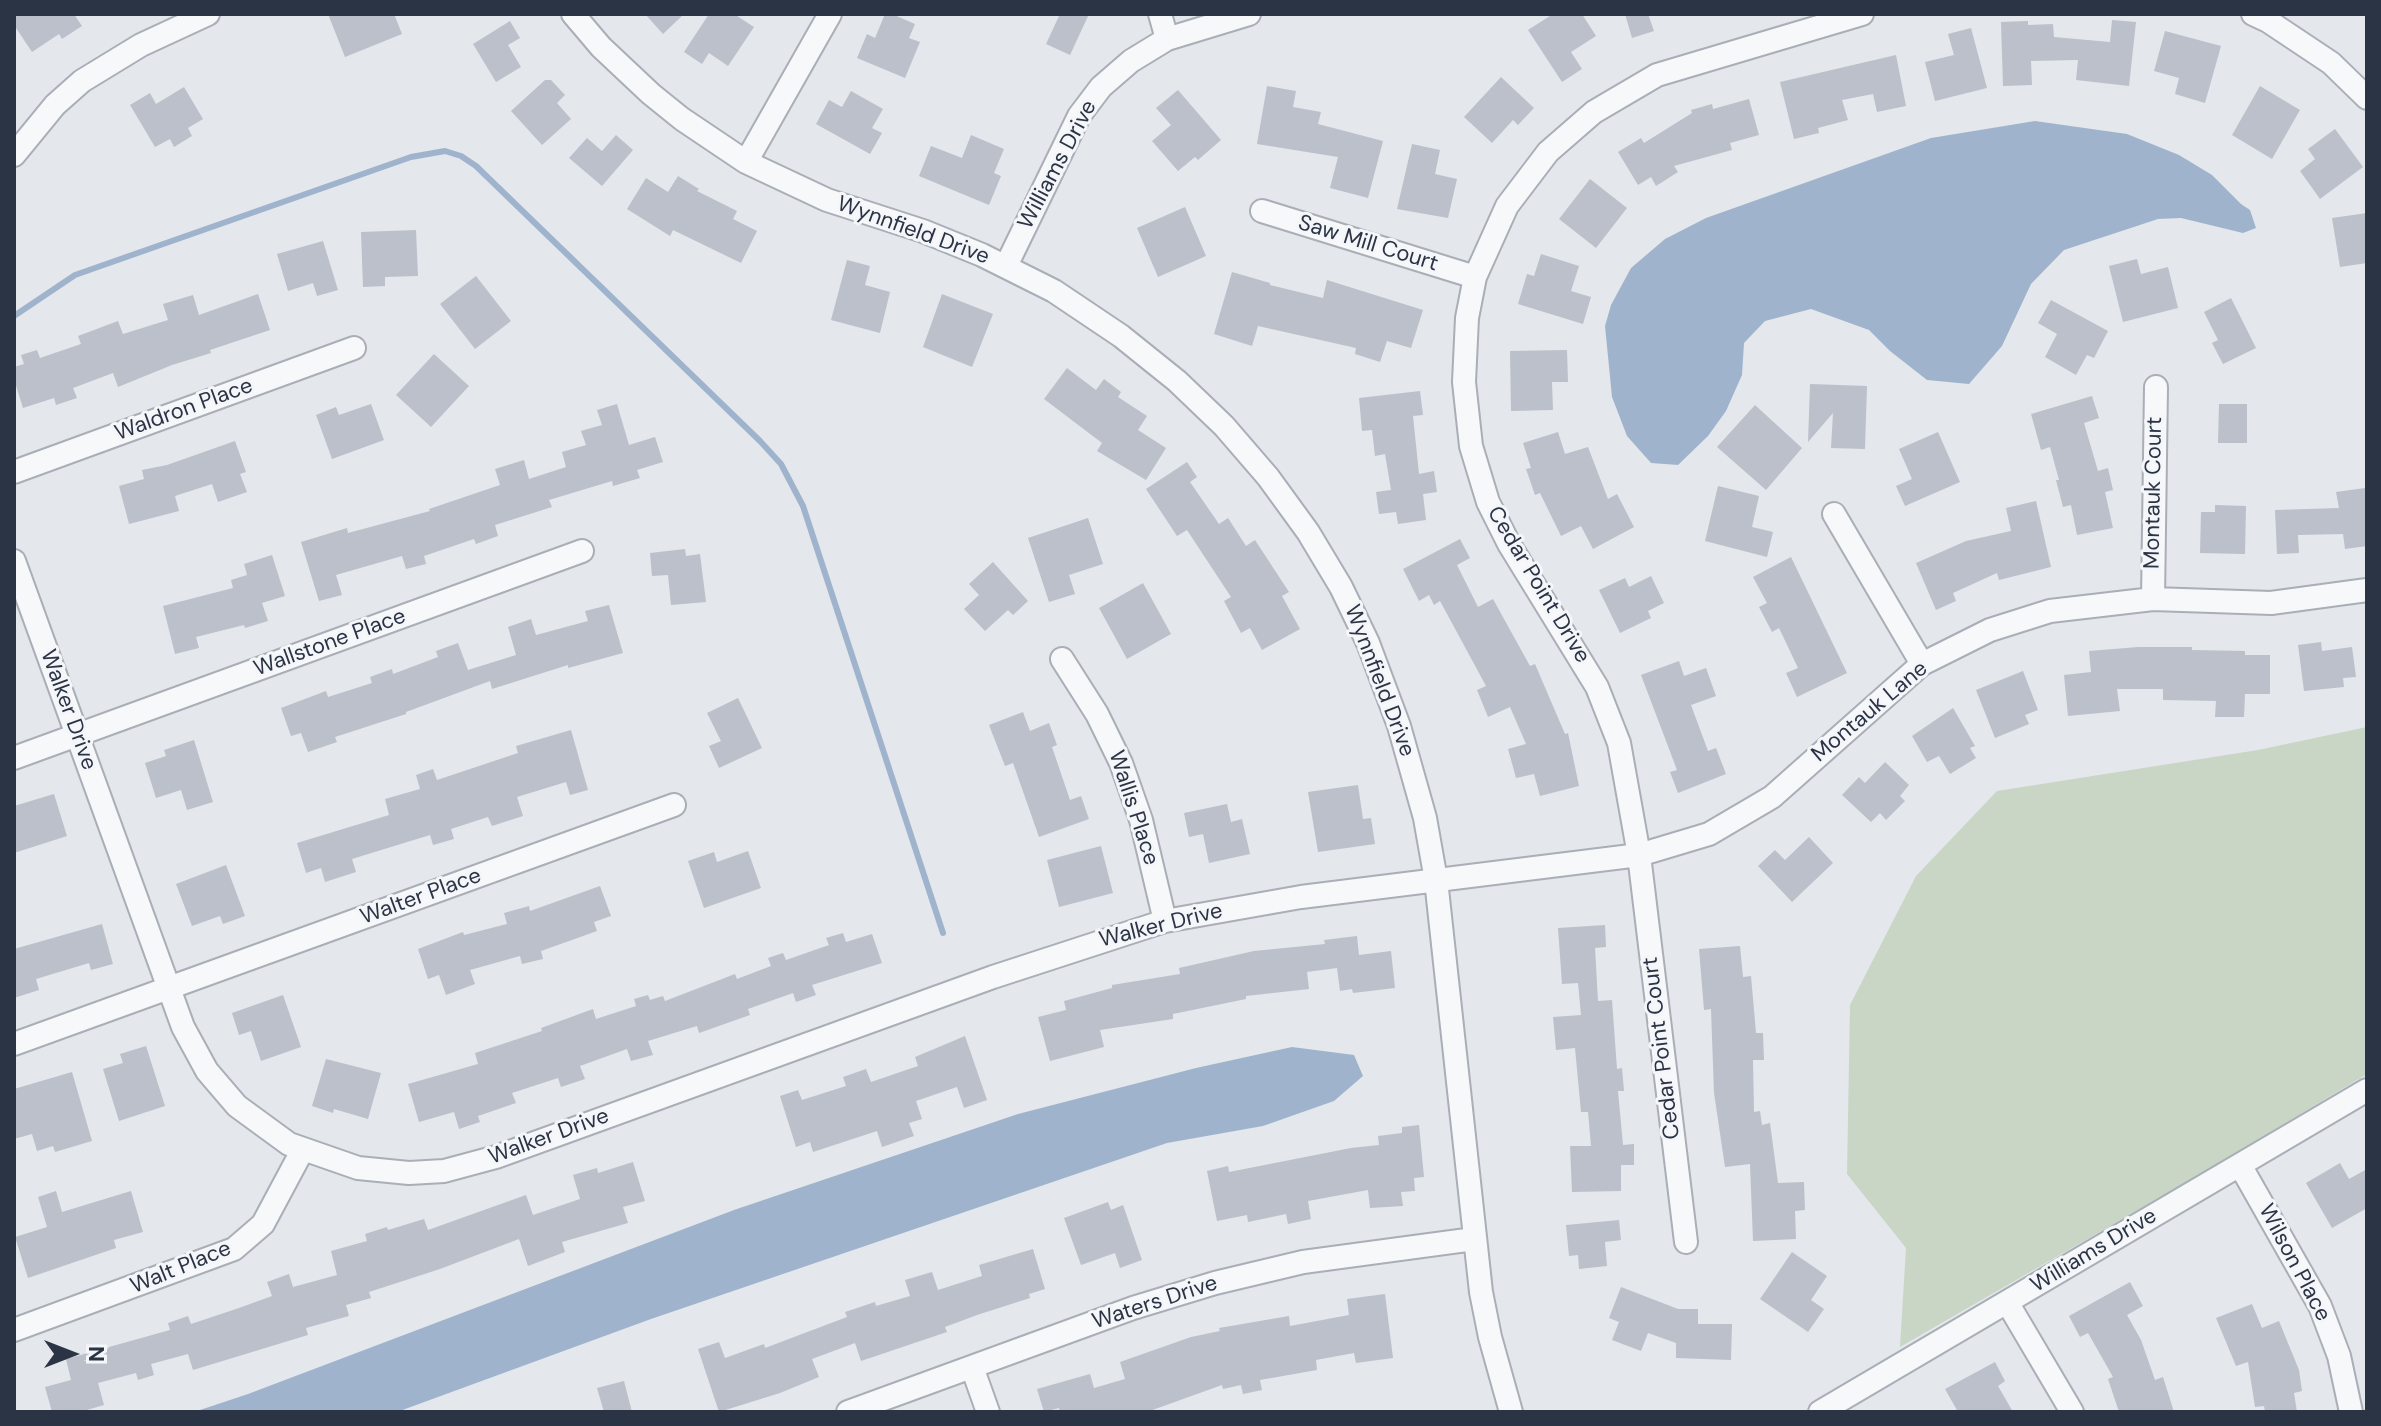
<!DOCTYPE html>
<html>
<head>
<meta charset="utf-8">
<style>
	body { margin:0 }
	#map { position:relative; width:2381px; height:1426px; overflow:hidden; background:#e4e7ec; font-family:"DM Sans",sans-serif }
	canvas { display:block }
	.frame { position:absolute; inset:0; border:16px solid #2b3445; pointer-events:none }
	.north { position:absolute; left:32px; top:1314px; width:80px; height:80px; -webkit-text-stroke:6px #f4f6f9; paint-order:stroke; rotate:90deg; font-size:22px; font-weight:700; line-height:32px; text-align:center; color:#2b3445 }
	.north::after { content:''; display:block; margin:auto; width:28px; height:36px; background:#2b3445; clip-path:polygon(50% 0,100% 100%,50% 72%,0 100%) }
</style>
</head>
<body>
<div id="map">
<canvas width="2381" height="1426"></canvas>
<div class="frame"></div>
<div class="north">N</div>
</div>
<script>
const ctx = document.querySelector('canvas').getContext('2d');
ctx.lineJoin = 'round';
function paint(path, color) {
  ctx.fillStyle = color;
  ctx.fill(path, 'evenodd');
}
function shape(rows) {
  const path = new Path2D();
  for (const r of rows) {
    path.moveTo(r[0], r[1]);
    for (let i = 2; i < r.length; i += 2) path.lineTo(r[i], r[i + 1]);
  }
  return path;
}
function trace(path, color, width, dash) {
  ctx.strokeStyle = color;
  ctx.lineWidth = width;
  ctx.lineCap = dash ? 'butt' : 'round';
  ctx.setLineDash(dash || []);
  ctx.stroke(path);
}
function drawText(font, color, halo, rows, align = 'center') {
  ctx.font = font + ' "DM Sans",sans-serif';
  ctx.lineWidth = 6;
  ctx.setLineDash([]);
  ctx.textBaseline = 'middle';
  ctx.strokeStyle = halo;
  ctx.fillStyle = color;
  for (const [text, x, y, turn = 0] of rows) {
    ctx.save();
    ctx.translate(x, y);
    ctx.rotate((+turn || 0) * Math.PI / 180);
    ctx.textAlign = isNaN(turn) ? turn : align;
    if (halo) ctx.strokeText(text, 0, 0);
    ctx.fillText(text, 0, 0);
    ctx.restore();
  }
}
const green = shape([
	[2367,727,2367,1074,2207,1170,1900,1347,1906,1248,1847,1174,1850,1005,1916,876,1997,791,2258,750]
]);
const water = shape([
	[2035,121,2127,134,2179,155,2212,175,2241,204,2250,210,2256,228,2243,233,2181,218,2158,219,2064,250,2031,284,2002,346,1969,384,1927,380,1890,351,1869,330,1811,309,1765,321,1744,343,1742,375,1726,411,1708,436,1678,465,1651,463,1627,436,1612,397,1605,326,1611,305,1631,268,1665,239,1706,218,1931,138],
	[1292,1047,1354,1055,1363,1076,1334,1101,1263,1126,1167,1143,651,1319,397,1412,194,1412,248,1394,734,1210,1018,1114,1196,1068]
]);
const stream = shape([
	[14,316,75,275,411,157,445,151,461,156,476,166,760,441,781,464,803,506,943,933]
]);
const building = shape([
	[14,14,74,14,82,26,62,39,59,34,32,52,14,25],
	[328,14,394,14,402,34,345,57],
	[645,14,684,14,663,34],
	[709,14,734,14,754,27,728,66,709,53,702,64,684,52],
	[885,14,892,14,915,24,909,38,920,42,905,78,857,58,867,34,875,38],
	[1060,14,1089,14,1070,55,1046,44],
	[1553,14,1582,14,1596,36,1571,52,1582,69,1562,82,1528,30],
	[1625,14,1648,14,1654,31,1632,38],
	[2112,20,2136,22,2129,86,2076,80,2078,60,2031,61,2032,85,2003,86,2001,22,2028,21,2028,25,2053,24,2054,37,2110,42],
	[510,21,520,38,508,45,521,67,496,82,473,44],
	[1971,28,1987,88,1935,101,1925,62,1954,55,1948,34],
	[2165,31,2221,46,2205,103,2175,94,2179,78,2154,71],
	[1896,55,1906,106,1877,112,1873,94,1842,100,1848,120,1818,128,1819,133,1794,139,1780,82],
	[1501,77,1534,108,1518,125,1513,120,1492,143,1464,117],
	[545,80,551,80,565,95,557,103,571,119,542,145,511,111],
	[1267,86,1296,91,1293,107,1321,112,1318,124,1383,141,1368,198,1330,188,1338,157,1257,144],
	[2260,86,2300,110,2272,159,2232,135],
	[184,87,203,119,188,128,192,136,174,147,170,139,155,147,130,105,150,93,156,104],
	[1178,90,1221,140,1198,160,1195,157,1178,171,1152,141,1171,125,1156,108],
	[851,91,883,109,872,128,882,133,870,154,816,124,829,100,842,107],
	[1749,99,1759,135,1730,143,1732,150,1674,166,1678,172,1656,186,1651,177,1638,185,1618,152,1641,138,1644,143,1692,113,1691,110,1712,104,1713,109],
	[2335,129,2363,167,2320,199,2300,171,2315,159,2308,149],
	[616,135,633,150,602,186,569,158,587,138,602,151],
	[971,135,1004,149,994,173,1001,176,989,205,919,176,931,146,962,158],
	[1412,144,1440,150,1435,174,1457,179,1448,218,1397,209],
	[678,176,699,189,697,191,737,211,733,219,757,231,741,263,673,230,670,236,627,209,646,178,668,192],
	[1590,179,1627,208,1596,248,1559,219],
	[1185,207,1206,256,1158,277,1137,228],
	[2367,213,2367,263,2340,267,2332,218],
	[416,230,418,276,385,277,385,286,363,287,361,232],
	[323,241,338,290,317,296,313,283,288,291,277,254],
	[1541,254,1579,266,1571,291,1591,297,1583,324,1518,304,1527,274,1534,276],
	[2137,259,2141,274,2168,267,2178,308,2123,322,2109,266],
	[847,260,870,266,865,285,890,292,880,333,831,320],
	[1232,272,1270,283,1270,285,1323,298,1327,280,1423,310,1411,348,1387,341,1380,362,1355,354,1356,348,1258,326,1252,346,1214,334],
	[476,276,511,321,475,349,440,304],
	[258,294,270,330,210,350,211,353,172,365,118,387,113,373,73,388,77,398,56,405,54,398,23,408,14,379,14,367,24,364,21,355,37,350,40,358,81,344,78,336,118,321,123,334,168,320,163,304,193,295,199,315],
	[942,294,993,314,972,367,923,347],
	[2231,298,2256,348,2223,364,2212,343,2218,340,2204,312],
	[2051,300,2108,331,2094,358,2087,355,2076,375,2045,357,2057,334,2038,323],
	[1567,350,1568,382,1552,382,1553,410,1511,411,1510,351],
	[434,354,469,386,431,427,396,395],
	[1067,368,1096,390,1104,379,1121,392,1118,397,1147,416,1138,430,1166,448,1146,480,1097,451,1102,443,1044,399],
	[1810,384,1867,386,1865,449,1831,448,1833,413,1808,442],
	[1420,391,1423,415,1413,416,1419,474,1434,471,1437,492,1423,494,1426,520,1398,524,1396,512,1379,514,1376,492,1391,490,1385,454,1375,456,1372,430,1362,431,1359,398],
	[2092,396,2099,418,2084,423,2098,471,2108,468,2113,490,2105,492,2113,528,2077,535,2071,505,2063,507,2056,480,2059,480,2050,447,2041,450,2031,414],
	[371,404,384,440,332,459,316,415,336,407,339,415],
	[617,404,629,445,655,437,663,462,637,470,640,478,613,486,612,481,549,500,552,507,495,525,498,536,476,544,474,539,424,556,426,564,406,569,402,556,336,575,342,595,319,601,301,542,347,528,348,533,430,511,429,509,500,485,495,469,524,460,529,479,566,467,562,452,586,445,581,431,602,425,597,410],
	[2219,404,2247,404,2247,443,2218,443],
	[1755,405,1802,448,1766,490,1717,447],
	[1558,432,1565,454,1588,447,1608,499,1617,494,1634,527,1593,549,1581,526,1561,536,1540,493,1535,495,1526,469,1531,468,1523,443],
	[1938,432,1960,482,1905,506,1896,486,1912,479,1899,449],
	[235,441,246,472,240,474,247,492,218,502,212,484,175,496,179,511,129,524,119,486,144,479,142,470,167,465],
	[1187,462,1197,477,1190,482,1219,524,1228,518,1246,546,1255,540,1289,592,1282,596,1300,629,1262,650,1250,628,1241,633,1224,601,1231,597,1187,530,1177,536,1146,489],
	[1718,486,1759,496,1752,527,1773,532,1767,557,1705,541],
	[2365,488,2367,546,2345,549,2343,534,2298,535,2299,553,2277,554,2275,510,2339,508,2336,492],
	[2036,501,2051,567,1999,580,1997,573,1953,593,1956,601,1936,610,1916,563,1966,541,2011,531,2006,508],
	[2215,505,2246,506,2245,554,2200,553,2201,512,2215,512],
	[1088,518,1103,564,1069,575,1075,594,1049,602,1028,538],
	[1460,539,1470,558,1457,565,1478,607,1493,599,1530,666,1535,664,1565,734,1568,733,1579,786,1540,796,1534,774,1516,778,1508,749,1526,744,1510,707,1488,717,1477,690,1486,686,1440,601,1434,605,1429,595,1419,601,1403,569],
	[685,549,686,556,700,554,706,602,671,605,668,575,652,576,650,553],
	[272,555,285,596,262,603,268,621,245,628,244,625,196,637,199,648,175,654,163,606,233,588,231,580,247,575,244,564],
	[1791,557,1847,673,1797,697,1786,673,1798,668,1779,628,1772,632,1759,607,1767,603,1753,577],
	[993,562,1028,601,1013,615,1008,610,985,631,964,609,979,595,969,584],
	[1651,576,1664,603,1648,611,1651,618,1620,633,1599,590,1625,578,1629,587],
	[1143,583,1171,634,1127,659,1099,608],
	[609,605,623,653,568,668,568,665,492,689,490,681,406,712,406,714,335,737,337,742,308,752,301,733,291,736,281,708,326,691,328,697,372,683,370,677,392,669,393,674,438,657,436,651,458,643,468,670,516,655,508,627,531,619,536,635,588,621,585,611],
	[2321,642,2322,651,2352,647,2356,677,2343,678,2344,687,2304,691,2298,645],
	[2138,647,2192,647,2192,650,2245,651,2245,655,2270,655,2270,694,2245,694,2244,717,2215,717,2216,701,2163,700,2163,689,2117,689,2120,711,2068,716,2064,675,2091,672,2089,651],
	[1679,661,1684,676,1706,668,1716,696,1691,705,1708,751,1716,748,1726,774,1678,793,1670,772,1677,770,1641,675],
	[2023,671,2038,710,2025,715,2029,724,1995,738,1976,690],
	[738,698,762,748,719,768,709,746,721,741,707,713],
	[1953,708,1975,746,1970,748,1976,758,1950,774,1939,756,1927,762,1912,736],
	[1023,712,1030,731,1049,723,1057,745,1052,747,1070,800,1081,796,1089,819,1039,837,1013,763,1005,766,989,725],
	[571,730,588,790,570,795,566,782,517,797,523,816,492,826,488,817,451,829,454,839,433,845,430,835,352,859,356,872,325,882,321,868,306,873,297,843,389,815,385,799,420,789,416,775,433,769,437,780,518,753,516,746],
	[194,740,213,802,187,810,181,790,156,798,145,763,166,756,164,750],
	[1885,762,1909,785,1900,796,1905,801,1886,820,1880,813,1871,822,1842,795,1859,777,1865,783],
	[1358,785,1363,819,1371,818,1375,844,1318,852,1308,792],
	[54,794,67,836,14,853,14,806],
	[1227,804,1231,822,1242,819,1250,854,1209,863,1203,834,1189,837,1184,813],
	[1809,837,1833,863,1792,902,1758,866,1775,850,1785,860],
	[1101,846,1113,893,1059,907,1047,860],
	[748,851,761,888,704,908,688,861,714,852,717,862],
	[226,865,245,916,223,924,220,916,192,926,176,884],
	[600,886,611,916,594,922,597,931,541,951,543,959,522,964,520,956,470,970,475,984,446,995,439,975,428,979,418,949,463,932,464,935,507,924,504,913,529,906,530,911],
	[102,924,113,964,91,970,89,963,36,979,39,990,14,998,14,949],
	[1605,925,1606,947,1595,948,1598,1001,1612,1000,1617,1069,1622,1068,1624,1091,1618,1091,1623,1145,1634,1144,1634,1165,1621,1165,1621,1191,1572,1192,1570,1146,1591,1146,1588,1112,1581,1112,1575,1048,1556,1050,1553,1017,1581,1015,1578,983,1562,984,1558,928],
	[843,933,846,942,872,934,882,963,812,985,816,995,796,1002,793,993,748,1009,750,1015,699,1033,697,1026,648,1041,653,1055,631,1061,627,1049,580,1066,585,1079,561,1087,558,1078,512,1093,516,1103,478,1116,480,1122,459,1129,454,1112,419,1122,408,1084,478,1064,475,1053,542,1031,541,1028,593,1009,596,1019,636,1006,634,999,648,995,650,1000,663,996,665,1001,735,974,737,979,771,966,768,958,783,953,786,960,829,945,826,938],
	[1357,936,1359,955,1391,951,1395,988,1353,993,1352,989,1340,991,1337,968,1307,972,1309,989,1246,996,1246,999,1173,1014,1173,1019,1100,1030,1104,1047,1050,1061,1038,1017,1066,1010,1064,1001,1112,988,1112,985,1180,974,1179,968,1254,951,1325,944,1324,940],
	[1740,946,1743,977,1751,976,1756,1033,1763,1033,1764,1060,1753,1060,1754,1112,1760,1111,1762,1125,1770,1123,1778,1183,1804,1182,1805,1210,1795,1211,1796,1239,1753,1241,1750,1164,1725,1167,1714,1093,1711,1009,1704,1010,1699,949],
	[283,995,301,1047,261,1061,251,1031,239,1035,232,1013],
	[965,1036,987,1100,964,1108,957,1087,916,1101,922,1119,909,1123,914,1136,882,1147,877,1131,813,1152,810,1142,796,1147,780,1096,798,1090,802,1100,846,1086,843,1077,866,1069,871,1082,918,1066,915,1057],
	[146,1046,165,1106,119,1121,103,1069,123,1063,120,1054],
	[326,1059,381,1073,368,1119,334,1109,333,1113,312,1106],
	[72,1072,92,1141,55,1152,53,1146,37,1151,32,1134,14,1139,14,1089],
	[1419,1125,1424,1177,1414,1178,1415,1191,1401,1192,1403,1206,1370,1208,1368,1190,1308,1201,1311,1219,1288,1224,1286,1214,1248,1222,1247,1215,1217,1221,1207,1171,1228,1166,1229,1172,1351,1148,1379,1145,1378,1136,1402,1133,1402,1127],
	[633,1162,645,1201,623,1207,628,1223,562,1242,565,1252,528,1266,519,1239,440,1269,369,1292,371,1298,346,1305,349,1316,306,1328,308,1335,193,1370,188,1354,151,1364,154,1375,138,1380,136,1373,98,1383,104,1405,87,1410,88,1412,52,1412,45,1387,71,1380,66,1359,170,1330,168,1323,188,1316,191,1324,239,1308,272,1296,267,1282,289,1274,293,1287,337,1275,331,1251,367,1241,365,1234,387,1227,388,1230,424,1219,428,1230,526,1195,533,1215,580,1199,573,1175,597,1168,598,1173],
	[2340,1163,2349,1179,2367,1169,2367,1208,2332,1228,2306,1183],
	[56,1191,62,1212,131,1191,143,1232,114,1240,116,1248,28,1278,15,1237,47,1227,38,1197],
	[1108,1202,1111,1210,1123,1205,1142,1260,1120,1268,1115,1253,1081,1265,1064,1218],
	[1619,1220,1621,1240,1605,1242,1607,1266,1579,1269,1578,1255,1569,1256,1566,1225],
	[1033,1249,1045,1289,1029,1294,1030,1298,977,1315,945,1327,947,1332,861,1361,855,1343,812,1359,819,1377,780,1393,719,1412,698,1349,719,1342,725,1358,764,1344,765,1348,847,1317,845,1312,875,1302,876,1306,910,1296,905,1280,932,1272,938,1290,982,1276,979,1265],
	[1792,1252,1827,1276,1811,1300,1824,1309,1808,1332,1760,1299],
	[2130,1282,2143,1306,2127,1315,2141,1340,2155,1380,2163,1377,2174,1412,2119,1412,2108,1379,2113,1377,2088,1333,2080,1337,2069,1316],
	[1621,1287,1678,1309,1698,1309,1698,1324,1732,1324,1731,1360,1676,1358,1676,1343,1648,1333,1641,1351,1612,1340,1619,1322,1609,1318],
	[1385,1294,1393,1358,1356,1363,1354,1353,1316,1360,1317,1370,1260,1380,1262,1390,1243,1394,1241,1385,1223,1389,1222,1385,1147,1412,1060,1412,1059,1408,1044,1412,1037,1389,1090,1374,1094,1388,1125,1379,1120,1362,1191,1337,1220,1331,1219,1328,1289,1316,1290,1326,1349,1315,1347,1299],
	[2252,1304,2262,1328,2279,1321,2299,1370,2302,1391,2294,1393,2297,1412,2265,1412,2264,1406,2255,1407,2248,1362,2236,1366,2216,1318],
	[1995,1362,2005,1381,1998,1386,2013,1412,1958,1412,1945,1389],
	[624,1381,632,1412,604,1412,597,1388]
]);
const minor = shape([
	[573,14,601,47,651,94,682,119,746,162,827,200,923,231,982,255,1054,291,1121,336,1177,381,1224,426,1268,477,1308,532,1341,587,1368,643,1399,726,1425,818,1436,880,1481,1292,1490,1337,1511,1412],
	[1160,14,1167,39],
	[2253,14,2268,21,2331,63,2367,98],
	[14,155,55,105,82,81,141,45,208,14],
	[746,162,830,14],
	[1262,211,1475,277],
	[1006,266,1079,116,1101,87,1131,61,1167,39,1249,14],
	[14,472,354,348],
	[1834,514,1922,664],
	[14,561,183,1027,207,1071,237,1106,289,1144,358,1168,409,1173,444,1171,496,1157,993,977,1165,921,1301,897,1639,855,1709,834,1772,797,1922,664,1990,630,2050,611,2153,599,2271,603,2367,590],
	[2153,599,2156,387],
	[1062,659,1097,714,1121,763,1141,820,1165,921],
	[14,758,582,551],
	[14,1044,674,805],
	[2240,1165,2320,1306,2339,1356,2351,1412],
	[1686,1242,1639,855,1619,743,1597,687,1509,544,1488,502,1471,446,1464,382,1467,318,1475,277,1507,206,1548,152,1594,112,1657,75,1862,14],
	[2007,1302,2072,1412],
	[14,1330,234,1249,263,1224,302,1151],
	[972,1367,988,1412],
	[848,1412,1133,1308,1215,1283,1303,1262,1474,1239],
	[1820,1412,2367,1090]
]);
const streetNames = [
	["Williams Drive",1058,165,-62],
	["Wynnfield Drive",913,231,20],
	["Saw Mill Court",1368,244,17],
	["Waldron Place",184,410,-20],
	["Montauk Court",2154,493,-89],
	["Cedar Point Drive",1538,585,59],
	["Wallstone Place",330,643,-20],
	["Wynnfield Drive",1379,681,69],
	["Walker Drive",68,710,70],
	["Montauk Lane",1870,712,-40],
	["Wallis Place",1133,808,72],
	["Walter Place",421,897,-20],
	["Walker Drive",1161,926,-14],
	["Cedar Point Court",1662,1048,-97],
	["Walker Drive",549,1137,-20],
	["Williams Drive",2094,1251,-31],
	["Wilson Place",2294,1263,62],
	["Walt Place",181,1268,-22],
	["Waters Drive",1155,1303,-18]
];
paint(green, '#c9d6c5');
paint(water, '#9fb4cc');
trace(stream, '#9fb4cc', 6);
paint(building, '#bbc0ca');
trace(minor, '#a9aeb7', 26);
trace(minor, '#f7f8fa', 22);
drawText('22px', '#2b3445', '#f4f6f9', streetNames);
</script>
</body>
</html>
